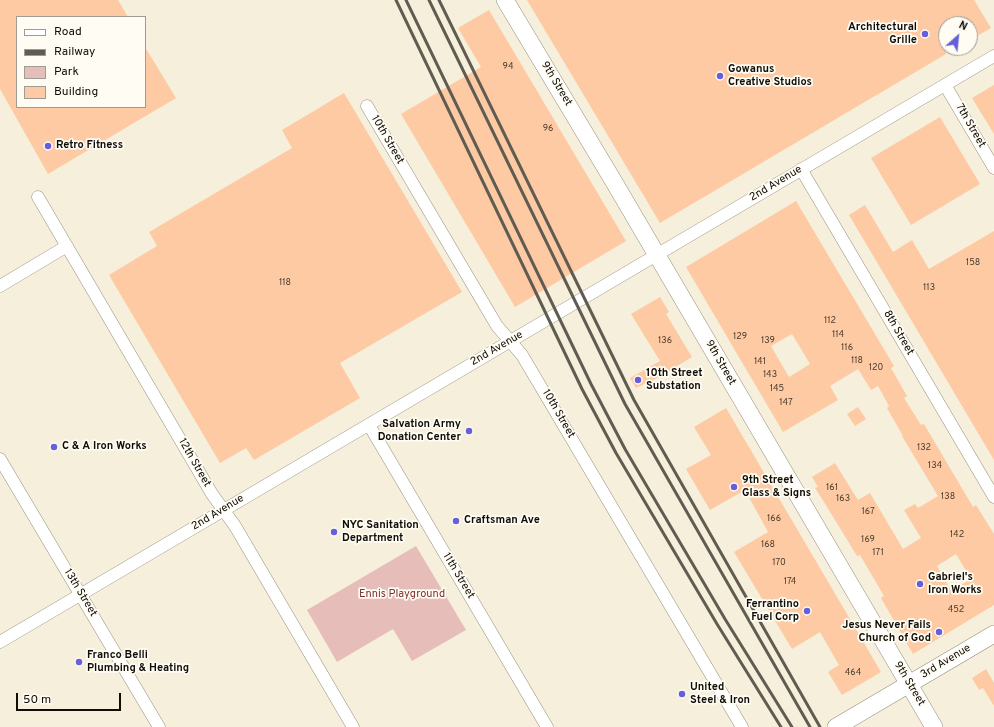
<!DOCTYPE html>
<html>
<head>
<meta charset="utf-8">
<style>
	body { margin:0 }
	#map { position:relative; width:994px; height:727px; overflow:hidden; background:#f5efdb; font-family:Overpass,sans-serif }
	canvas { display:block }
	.legend { position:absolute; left:16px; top:16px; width:130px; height:92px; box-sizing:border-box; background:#fffcf4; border:1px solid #9f9c95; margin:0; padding:5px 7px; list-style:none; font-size:12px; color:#0f0d06 }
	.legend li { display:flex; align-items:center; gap:8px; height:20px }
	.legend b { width:20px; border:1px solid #9f9c95 }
	.north { position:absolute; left:938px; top:16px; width:40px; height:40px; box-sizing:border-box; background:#fffcf4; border:1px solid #9f9c95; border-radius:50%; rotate:27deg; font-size:11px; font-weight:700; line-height:16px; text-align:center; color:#0f0d06 }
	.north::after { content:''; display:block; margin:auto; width:14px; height:18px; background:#6560d9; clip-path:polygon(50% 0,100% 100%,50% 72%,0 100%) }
	.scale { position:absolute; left:16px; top:693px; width:105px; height:18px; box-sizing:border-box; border:2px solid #0f0d06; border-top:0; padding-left:5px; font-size:12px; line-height:14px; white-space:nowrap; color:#0f0d06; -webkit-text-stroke:3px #fffcf4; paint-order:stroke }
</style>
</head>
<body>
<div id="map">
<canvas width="994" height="727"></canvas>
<ul class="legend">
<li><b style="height:5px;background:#fff"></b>Road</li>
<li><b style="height:5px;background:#605c51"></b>Railway</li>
<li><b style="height:11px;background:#e7bdba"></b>Park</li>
<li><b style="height:11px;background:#fecaa3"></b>Building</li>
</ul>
<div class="north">N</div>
<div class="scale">50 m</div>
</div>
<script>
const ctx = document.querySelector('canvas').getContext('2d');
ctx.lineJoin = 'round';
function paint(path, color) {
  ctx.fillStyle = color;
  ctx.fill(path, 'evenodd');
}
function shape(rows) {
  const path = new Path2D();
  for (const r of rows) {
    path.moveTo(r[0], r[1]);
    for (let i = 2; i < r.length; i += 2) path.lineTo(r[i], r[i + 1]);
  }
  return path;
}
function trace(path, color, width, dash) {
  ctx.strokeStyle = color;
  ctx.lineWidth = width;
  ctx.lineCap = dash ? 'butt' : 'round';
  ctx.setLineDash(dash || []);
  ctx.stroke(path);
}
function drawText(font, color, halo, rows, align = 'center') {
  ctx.font = font + ' Overpass,sans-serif';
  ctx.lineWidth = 3.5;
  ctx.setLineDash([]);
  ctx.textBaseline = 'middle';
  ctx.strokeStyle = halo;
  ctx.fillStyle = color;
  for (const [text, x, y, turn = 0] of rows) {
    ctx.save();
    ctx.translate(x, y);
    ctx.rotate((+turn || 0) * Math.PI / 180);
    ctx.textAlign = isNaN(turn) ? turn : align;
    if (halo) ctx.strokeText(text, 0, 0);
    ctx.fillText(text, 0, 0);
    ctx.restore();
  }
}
const green = shape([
	[416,546,466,630,412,661,393,629,337,662,307,610]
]);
const building = shape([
	[0,0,118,0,128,17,17,17,17,107,145,107,145,47,176,98,48,174,0,89],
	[527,0,974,0,991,28,970,40,970,24,946,24,946,54,660,223],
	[489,10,626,241,515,307,401,114,481,67,458,28],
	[994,85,994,134,972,98],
	[344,93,462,292,340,363,360,398,254,460,246,448,220,463,109,275,157,246,149,232,292,148,282,130],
	[940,117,980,184,911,225,871,158],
	[796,201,894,366,891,368,907,396,904,398,921,425,924,424,973,507,976,505,994,534,994,605,913,654,881,598,884,596,860,555,857,556,824,502,815,488,818,487,812,477,835,463,858,500,870,493,903,549,921,538,904,510,915,504,918,508,938,496,902,436,903,436,887,408,889,406,878,386,871,390,858,369,830,386,838,400,783,432,686,267],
	[792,334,810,364,789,377,771,346],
	[956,554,971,579,951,591,937,566],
	[865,205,893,252,912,240,929,269,994,231,994,460,849,215],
	[660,297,669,312,666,314,692,357,647,384,646,383,636,388,630,378,660,361,631,314],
	[858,407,866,419,855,426,847,414],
	[726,408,881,672,842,695,828,672,839,665,820,632,792,649,734,552,768,532,745,490,710,510,686,469,711,455,694,427],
	[986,669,994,683,994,706,983,688,979,690,972,678]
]);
const minor = shape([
	[945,85,994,168],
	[367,106,497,326,522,355,742,727],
	[801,169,994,497],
	[38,197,212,494,235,526,353,727],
	[0,286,67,246],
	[369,425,547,727],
	[0,459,159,727],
	[0,642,994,56]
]);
const secondary = shape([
	[505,0,614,182,934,727],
	[836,727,994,634]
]);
const rail = shape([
	[396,0,582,389,616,453,717,624,781,727],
	[406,0,591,384,625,449,725,619,792,727],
	[429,0,625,404,810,727],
	[439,0,634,400,820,727]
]);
const markers = [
	[925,34,4,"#6560d9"],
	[720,76,4,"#6560d9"],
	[48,146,4,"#6560d9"],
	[638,380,4,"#6560d9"],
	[469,431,4,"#6560d9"],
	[54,447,4,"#6560d9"],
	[734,487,4,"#6560d9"],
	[456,521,4,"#6560d9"],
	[334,532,4,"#6560d9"],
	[920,584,4,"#6560d9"],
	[807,611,4,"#6560d9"],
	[939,632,4,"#6560d9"],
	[79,662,4,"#6560d9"],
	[682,694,4,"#6560d9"]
];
const numberNames = [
	["94",508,67],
	["96",548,129],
	["158",973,263],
	["118",285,283],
	["113",929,288],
	["112",830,321],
	["114",838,335],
	["129",740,337],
	["136",665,341],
	["139",768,341],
	["116",847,348],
	["118",857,361],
	["141",760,362],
	["120",876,368],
	["143",770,375],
	["145",777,389],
	["147",786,403],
	["132",924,448],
	["134",935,466],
	["161",832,488],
	["138",948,497],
	["163",843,499],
	["167",868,512],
	["166",774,519],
	["142",957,535],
	["169",868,540],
	["168",768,545],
	["171",878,553],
	["170",779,563],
	["174",790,582],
	["452",956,610],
	["464",853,673]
];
const poiNames = [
	["Architectural",917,28,"right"],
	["Grille",917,41,"right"],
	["Gowanus",728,70],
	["Creative Studios",728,83],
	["Retro Fitness",56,146],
	["10th Street",646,374],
	["Substation",646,387],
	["Salvation Army",461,425,"right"],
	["Donation Center",461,438,"right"],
	["C & A Iron Works",62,447],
	["9th Street",742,481],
	["Glass & Signs",742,494],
	["Craftsman Ave",464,521],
	["NYC Sanitation",342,526],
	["Department",342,539],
	["Gabriel's",928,578],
	["Iron Works",928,591],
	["Ferrantino",799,605,"right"],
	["Fuel Corp",799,618,"right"],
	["Jesus Never Fails",931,626,"right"],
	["Church of God",931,639,"right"],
	["Franco Belli",87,656],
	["Plumbing & Heating",87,669],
	["United",690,688],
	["Steel & Iron",690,701]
];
const streetNames = [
	["9th Street",556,84,59],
	["7th Street",970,126,60],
	["10th Street",387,140,60],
	["2nd Avenue",776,184,-31],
	["8th Street",898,333,60],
	["2nd Avenue",497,349,-30],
	["9th Street",720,363,60],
	["10th Street",558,414,60],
	["12th Street",194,463,60],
	["2nd Avenue",218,513,-31],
	["11th Street",458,576,59],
	["13th Street",80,593,59],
	["3rd Avenue",946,662,-31],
	["9th Street",909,684,59]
];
const parkNames = [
	["Ennis Playground",402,595]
];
paint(green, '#e7bdba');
paint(building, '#fecaa3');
trace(minor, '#958f7d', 13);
trace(secondary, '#958f7d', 18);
trace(minor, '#fff', 12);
trace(secondary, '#fff', 17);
trace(rail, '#605c51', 3);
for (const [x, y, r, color] of markers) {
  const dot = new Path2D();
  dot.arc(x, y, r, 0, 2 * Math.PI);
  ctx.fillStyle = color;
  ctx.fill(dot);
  trace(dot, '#fffcf4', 1.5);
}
drawText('9px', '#4b3c2d', null, numberNames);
drawText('bold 11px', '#0f0d06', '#fffcf4', poiNames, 'left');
drawText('11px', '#0f0d06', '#fffcf4', streetNames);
drawText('11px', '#7e3130', '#fffcf4', parkNames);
</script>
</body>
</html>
